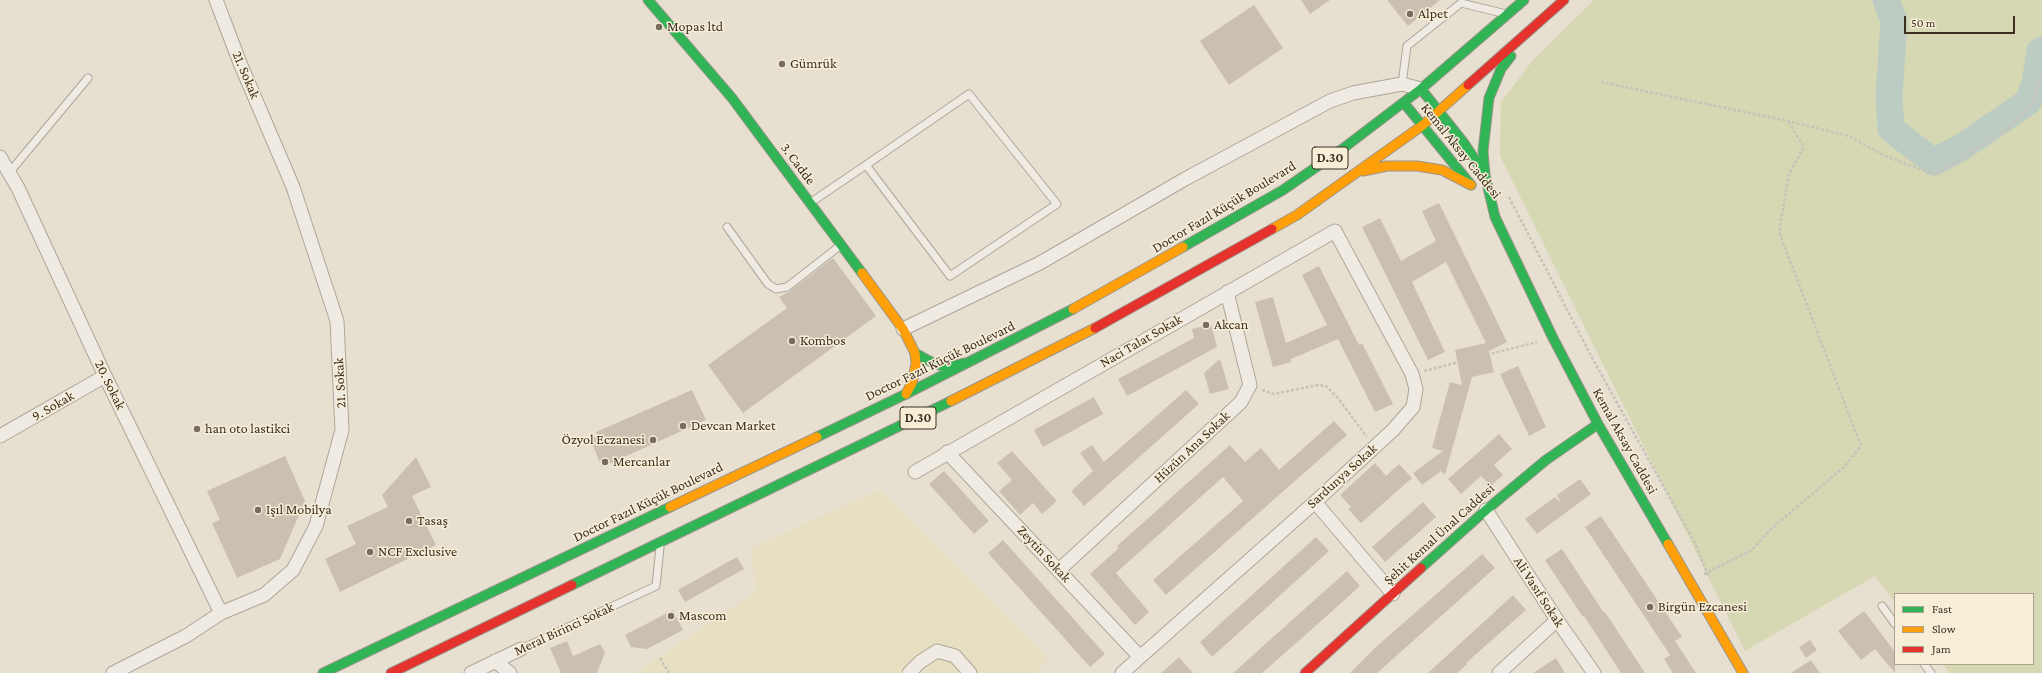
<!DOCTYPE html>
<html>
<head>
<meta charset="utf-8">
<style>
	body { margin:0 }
	#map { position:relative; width:2042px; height:673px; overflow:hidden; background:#e7e0d1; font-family:"Crimson Pro",serif }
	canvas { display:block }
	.legend { position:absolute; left:1894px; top:593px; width:140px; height:72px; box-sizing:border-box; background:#f7eed8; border:1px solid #ada18e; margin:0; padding:5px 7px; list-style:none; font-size:12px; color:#3d2e20 }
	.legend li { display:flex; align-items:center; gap:8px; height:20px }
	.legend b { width:20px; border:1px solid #ada18e }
	.scale { position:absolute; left:1904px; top:16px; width:111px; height:18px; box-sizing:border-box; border:2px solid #3d2e20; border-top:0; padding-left:5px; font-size:12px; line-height:14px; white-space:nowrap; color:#3d2e20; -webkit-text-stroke:3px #f7eed8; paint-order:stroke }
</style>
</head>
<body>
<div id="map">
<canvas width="2042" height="673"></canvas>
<ul class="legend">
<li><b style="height:5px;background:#30b455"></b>Fast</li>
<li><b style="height:5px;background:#ff9f0a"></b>Slow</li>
<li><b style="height:5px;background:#e5322d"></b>Jam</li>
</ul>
<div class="scale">50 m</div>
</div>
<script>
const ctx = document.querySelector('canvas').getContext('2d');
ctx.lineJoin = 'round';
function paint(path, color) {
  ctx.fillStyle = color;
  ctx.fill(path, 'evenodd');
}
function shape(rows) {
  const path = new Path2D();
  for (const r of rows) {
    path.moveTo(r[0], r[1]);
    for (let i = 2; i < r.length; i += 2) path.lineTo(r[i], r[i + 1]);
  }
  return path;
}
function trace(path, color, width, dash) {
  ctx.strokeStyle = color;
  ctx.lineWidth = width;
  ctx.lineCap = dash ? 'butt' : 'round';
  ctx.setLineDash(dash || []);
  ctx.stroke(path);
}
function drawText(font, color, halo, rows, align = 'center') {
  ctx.font = font + ' "Crimson Pro",serif';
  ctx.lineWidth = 3;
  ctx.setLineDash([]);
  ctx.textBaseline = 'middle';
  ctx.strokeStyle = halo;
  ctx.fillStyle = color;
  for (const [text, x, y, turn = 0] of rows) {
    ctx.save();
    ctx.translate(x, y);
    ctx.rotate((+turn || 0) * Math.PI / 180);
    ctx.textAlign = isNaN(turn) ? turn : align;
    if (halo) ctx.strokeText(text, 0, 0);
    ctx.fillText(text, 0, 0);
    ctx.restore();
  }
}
const farmland = shape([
	[879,490,1048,659,1035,673,636,673,756,591,751,548]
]);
const green = shape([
	[1594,0,2042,0,2042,673,1950,673,1943,664,2033,664,2033,594,1895,594,1895,602,1875,576,1745,651,1500,156,1501,102,1533,60]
]);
const river = shape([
	[1886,0,1894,21,1889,96,1891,129,1934,162,1962,147,2028,102,2035,83,2040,51,2042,50]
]);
const building = shape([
	[1301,0,1330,0,1310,14],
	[1387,0,1440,0,1408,26],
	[1254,5,1283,48,1229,85,1200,41],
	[1439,203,1507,342,1489,351,1494,372,1472,377,1445,475,1441,471,1422,485,1413,473,1443,451,1432,448,1450,382,1462,385,1455,350,1486,343,1446,262,1412,282,1445,352,1428,360,1362,227,1380,218,1401,261,1436,241,1422,211],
	[833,258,876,316,743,413,708,365,787,308,779,297,790,291],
	[1319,266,1359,345,1362,343,1393,404,1375,412,1338,339,1291,359,1291,362,1273,367,1255,302,1273,297,1286,343,1327,325,1302,275],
	[1211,324,1217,347,1127,396,1118,379,1194,338,1192,329],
	[1220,359,1229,389,1210,394,1204,373],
	[1518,366,1546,427,1529,436,1500,374],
	[692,390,706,420,602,467,590,439,598,436,596,432],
	[1186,390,1199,404,1084,506,1071,491,1093,471,1080,453,1092,445,1104,462],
	[1094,397,1103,414,1043,447,1034,430],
	[1334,421,1347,435,1166,595,1153,580,1243,501,1223,477,1116,573,1149,612,1135,625,1090,574,1119,548,1117,546,1230,445,1245,462,1261,448,1279,470],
	[1499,434,1512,449,1494,465,1503,475,1491,486,1481,476,1461,494,1448,479],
	[1012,451,1057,501,1042,514,1033,503,1020,515,999,491,1012,480,997,463],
	[285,456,305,501,280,559,237,578,212,523,220,520,207,491],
	[416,457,431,487,412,496,436,545,340,592,325,559,356,544,347,526,388,507,382,495],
	[1375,463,1386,476,1399,464,1412,478,1361,523,1348,509,1351,507,1340,495],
	[944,471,989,521,974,534,929,484],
	[1580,479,1591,494,1537,534,1525,519,1555,497,1561,503,1557,495],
	[1423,502,1436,517,1385,562,1372,547],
	[1601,516,1682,637,1675,641,1696,673,1673,673,1664,659,1670,655,1585,527],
	[1316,537,1329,551,1212,657,1200,642],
	[1003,540,1105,654,1090,667,988,553],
	[1562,549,1604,613,1605,612,1645,673,1621,673,1584,616,1583,617,1545,560],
	[1482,554,1495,568,1377,673,1350,673,1377,646],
	[737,557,744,569,685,602,678,590],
	[1347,571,1360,586,1310,631,1262,673,1233,673],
	[1513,595,1526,610,1466,663,1467,664,1457,673,1428,673],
	[673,610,683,630,647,649,631,647,625,635],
	[1864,611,1895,652,1895,673,1875,649,1861,660,1838,631],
	[1810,640,1817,650,1806,658,1799,647],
	[567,641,573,656,600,644,605,653,597,673,561,673,550,648],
	[1179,657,1193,673,1161,673],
	[1556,658,1565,673,1533,673],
	[1811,660,1820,673,1791,673]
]);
const path = shape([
	[1601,82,1788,121,1849,136,1883,155,1935,175,2009,128,2032,102,2042,77],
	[1509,197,1591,356,1695,543,1709,578],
	[1424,371,1537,342],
	[1262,390,1274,394,1317,385,1326,386,1337,397,1367,437],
	[1704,574,1752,550,1770,530,1845,466,1861,446,1779,232,1789,174,1804,147,1788,121],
	[660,658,669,673]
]);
const lane = shape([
	[1402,84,1407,46,1461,3,1502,13],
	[9,173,88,78],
	[810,203,866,165,969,94,1057,204,950,276,866,165],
	[727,227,768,284,776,289,787,287,841,245],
	[1882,606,1895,624],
	[521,649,656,586,660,547],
	[1924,664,1931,673]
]);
const street = shape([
	[0,157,18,188,105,376,221,613],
	[903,329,1040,263,1185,179,1330,101,1353,93,1402,84,1421,89],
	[0,436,105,376],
	[947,452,1140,657],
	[915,472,1335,231,1412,374,1416,389,1413,407,1393,430,1315,502,1122,673],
	[1315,502,1393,594],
	[1486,510,1557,620,1594,673],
	[1059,570,1241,402,1250,385,1227,292],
	[495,661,510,673],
	[113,673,186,636,221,613,264,595,293,570,316,526,342,430,337,321,293,187,240,63,216,0],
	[471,673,521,649],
	[909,673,920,662,937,651,955,656,970,673],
	[1499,673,1557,620]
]);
const fast = shape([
	[648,0,732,98,862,273],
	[1421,89,1464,143,1485,175,1495,217,1553,338,1598,424,1668,544],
	[1404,103,1471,185],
	[1485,175,1483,151,1489,98,1501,69,1511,56],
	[1183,247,1283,190,1341,150,1421,89,1524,0],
	[915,353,935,364,948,367,964,363],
	[817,437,906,394,1073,309],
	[1421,568,1486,510,1546,460,1598,424],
	[572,585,951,401],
	[323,673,670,507]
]);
const slow = shape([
	[1363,171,1387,166,1417,166,1442,170,1471,185],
	[1272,229,1297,215,1423,125,1468,85],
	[862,273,903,329,915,353,916,364,912,383,906,394],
	[1073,309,1183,247],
	[951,401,1095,328],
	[670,507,817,437],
	[1668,544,1743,673]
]);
const jam = shape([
	[1468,85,1564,0],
	[1095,328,1272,229],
	[391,673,572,585],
	[1305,673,1421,568]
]);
const markers = [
	[1410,14,4,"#786c5e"],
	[659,27,4,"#786c5e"],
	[782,64,4,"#786c5e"],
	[1206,325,4,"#786c5e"],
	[792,341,4,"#786c5e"],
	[683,426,4,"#786c5e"],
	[197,429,4,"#786c5e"],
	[653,440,4,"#786c5e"],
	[605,462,4,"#786c5e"],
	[258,510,4,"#786c5e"],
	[409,521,4,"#786c5e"],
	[370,552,4,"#786c5e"],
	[1650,607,4,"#786c5e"],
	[671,616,4,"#786c5e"]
];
const shields = [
	[1330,158,36],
	[918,418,36]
];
const shieldNames = [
	["D.30",1330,158],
	["D.30",918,418]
];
const poiNames = [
	["Alpet",1418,14],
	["Mopas ltd",667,27],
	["Gümrük",790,64],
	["Akcan",1214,325],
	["Kombos",800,341],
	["Devcan Market",691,426],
	["han oto lastikci",205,429],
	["Özyol Eczanesi",645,440,"right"],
	["Mercanlar",613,462],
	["Işıl Mobilya",266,510],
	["Tasaş",417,521],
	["NCF Exclusive",378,552],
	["Birgün Ezcanesi",1658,607],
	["Mascom",679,616]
];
const streetNames = [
	["21. Sokak",246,75,67],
	["Kemal Aksay Caddesi",1461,151,51],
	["3. Cadde",798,164,53],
	["Doctor Fazıl Küçük Boulevard",1224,207,-31],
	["Naci Talat Sokak",1141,341,-30],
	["Doctor Fazıl Küçük Boulevard",940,361,-26],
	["21. Sokak",340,383,-93],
	["20. Sokak",110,385,64],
	["9. Sokak",53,406,-30],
	["Kemal Aksay Caddesi",1625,441,61],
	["Hüzün Ana Sokak",1192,447,-43],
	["Sardunya Sokak",1342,476,-42],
	["Doctor Fazıl Küçük Boulevard",648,502,-26],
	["Şehit Kemal Ünal Caddesi",1439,534,-42],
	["Zeytin Sokak",1044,554,47],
	["Ali Vasıf Sokak",1539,592,57],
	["Meral Birinci Sokak",564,629,-25]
];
paint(farmland, '#e6dfc2');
paint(green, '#d6d7b3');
trace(river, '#bcccc2', 27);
paint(building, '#cbbfb2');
trace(lane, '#ada599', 9);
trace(street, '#ada599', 15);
trace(fast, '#9c958a', 11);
trace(slow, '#9c958a', 11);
trace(jam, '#9c958a', 11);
trace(path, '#c8c2b9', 2.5, [3, 2]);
trace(lane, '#efebe3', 7);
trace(street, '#efebe3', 13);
trace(fast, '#30b455', 9);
trace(slow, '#ff9f0a', 9);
trace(jam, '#e5322d', 9);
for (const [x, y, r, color] of markers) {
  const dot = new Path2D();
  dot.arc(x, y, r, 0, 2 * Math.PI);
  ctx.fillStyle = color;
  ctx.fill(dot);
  trace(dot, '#f7eed8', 1.5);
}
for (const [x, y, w] of shields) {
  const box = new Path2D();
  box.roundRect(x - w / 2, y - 11, w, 22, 3);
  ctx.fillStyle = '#f7eed8';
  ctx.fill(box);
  trace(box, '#3d2e20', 1);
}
drawText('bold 13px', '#3d2e20', null, shieldNames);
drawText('14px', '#3d2e20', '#f7eed8', poiNames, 'left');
drawText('14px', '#3d2e20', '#f7eed8', streetNames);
</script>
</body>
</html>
